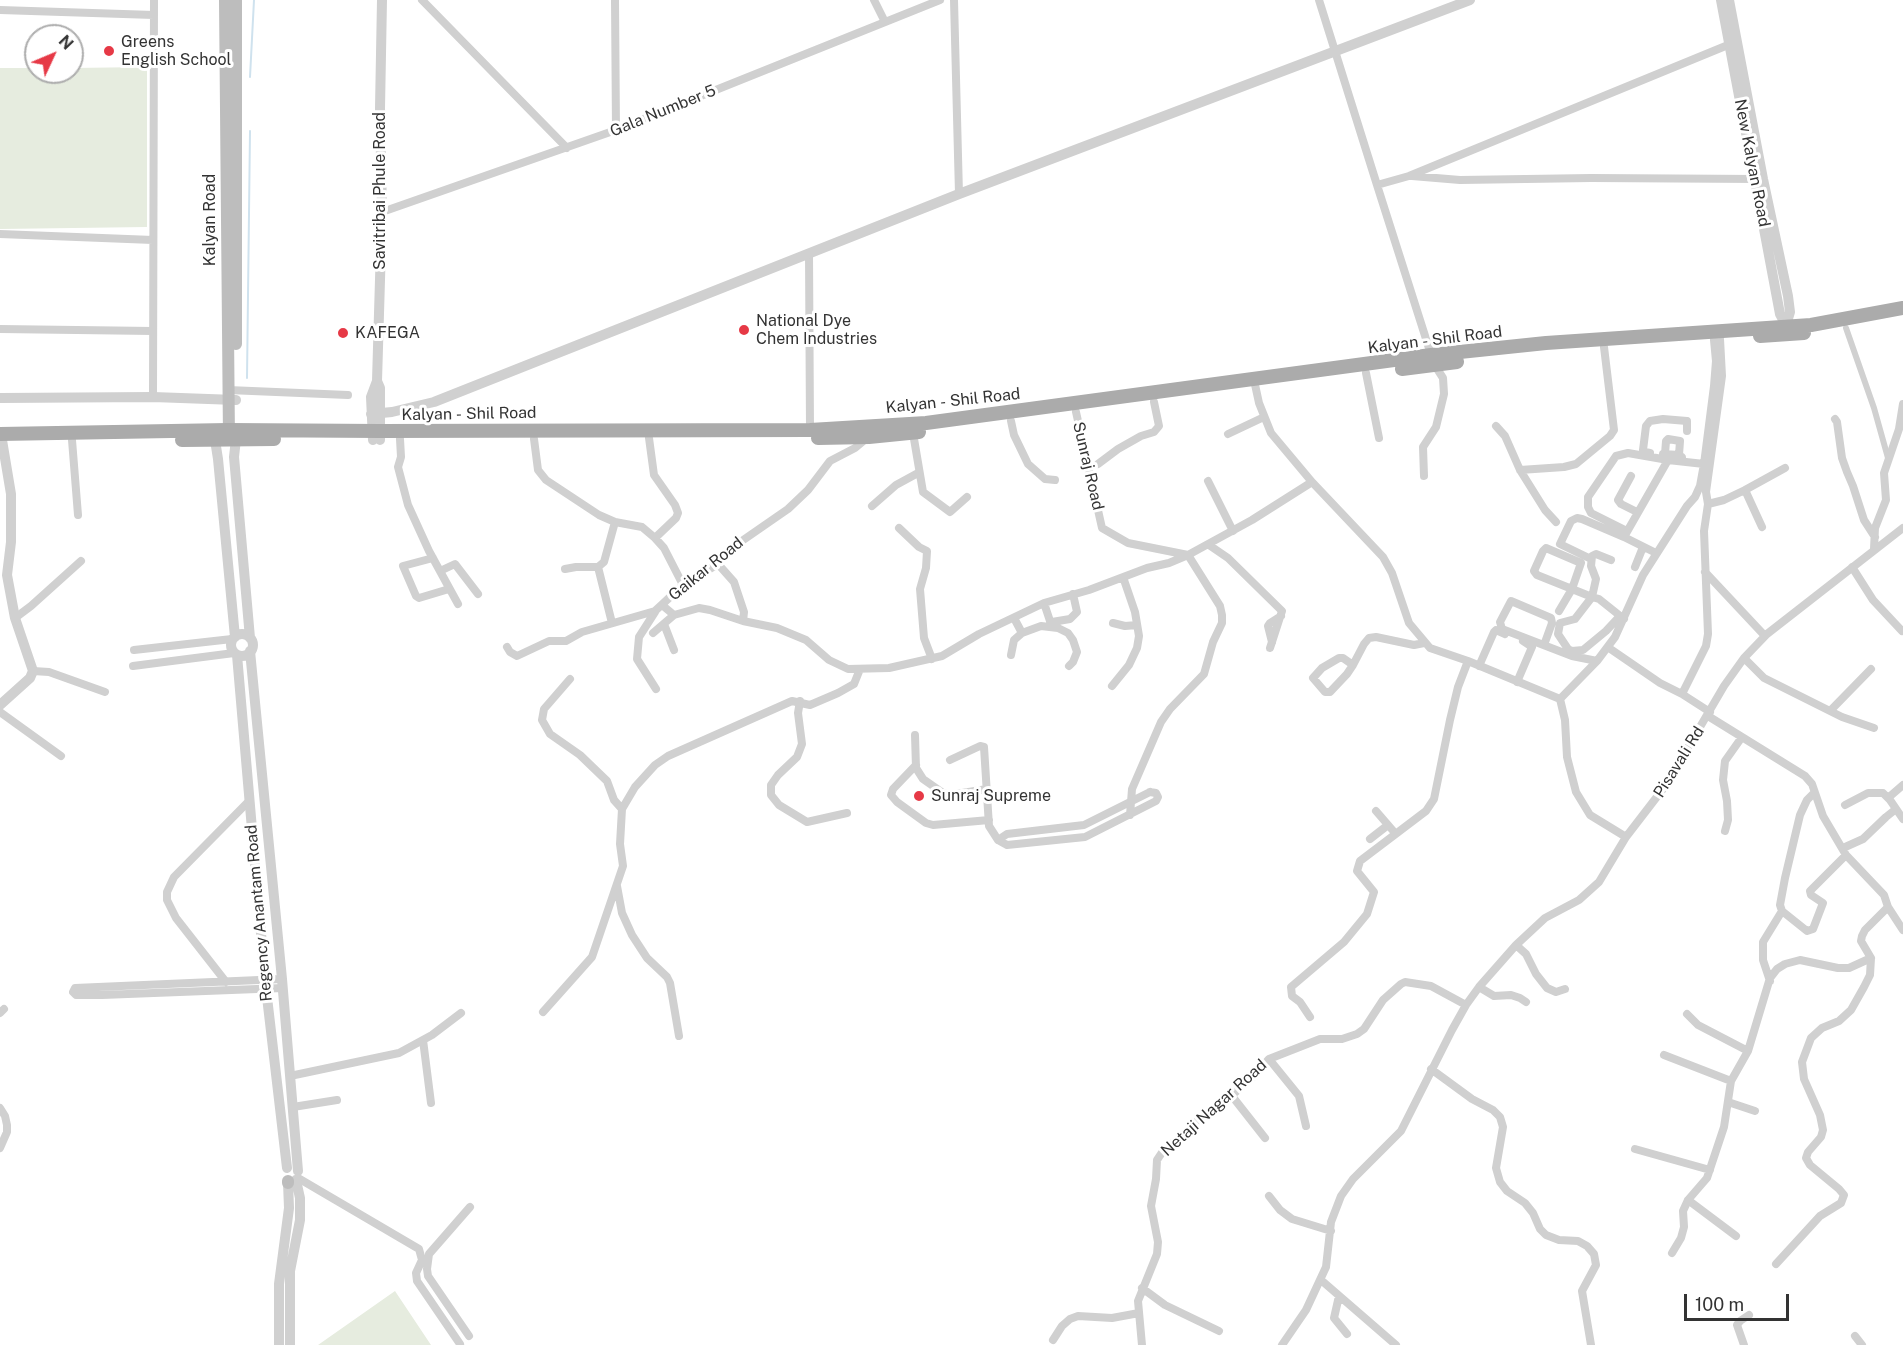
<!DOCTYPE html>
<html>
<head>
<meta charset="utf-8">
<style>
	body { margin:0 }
	#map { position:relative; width:1903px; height:1345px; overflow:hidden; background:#fff; font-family:"Public Sans",sans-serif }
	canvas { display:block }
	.north { position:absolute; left:24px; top:24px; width:60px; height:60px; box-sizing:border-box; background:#fff; border:2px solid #adadad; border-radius:50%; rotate:46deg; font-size:16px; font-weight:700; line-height:24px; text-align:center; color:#333 }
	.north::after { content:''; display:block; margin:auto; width:21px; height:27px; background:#e63946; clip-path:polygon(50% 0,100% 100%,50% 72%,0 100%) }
	.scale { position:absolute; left:1684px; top:1294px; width:105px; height:27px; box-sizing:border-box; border:3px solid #333; border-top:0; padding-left:8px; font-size:18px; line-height:21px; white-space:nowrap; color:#333; -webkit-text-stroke:4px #fff; paint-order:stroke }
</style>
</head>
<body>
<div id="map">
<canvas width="1903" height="1345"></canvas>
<div class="north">N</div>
<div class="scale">100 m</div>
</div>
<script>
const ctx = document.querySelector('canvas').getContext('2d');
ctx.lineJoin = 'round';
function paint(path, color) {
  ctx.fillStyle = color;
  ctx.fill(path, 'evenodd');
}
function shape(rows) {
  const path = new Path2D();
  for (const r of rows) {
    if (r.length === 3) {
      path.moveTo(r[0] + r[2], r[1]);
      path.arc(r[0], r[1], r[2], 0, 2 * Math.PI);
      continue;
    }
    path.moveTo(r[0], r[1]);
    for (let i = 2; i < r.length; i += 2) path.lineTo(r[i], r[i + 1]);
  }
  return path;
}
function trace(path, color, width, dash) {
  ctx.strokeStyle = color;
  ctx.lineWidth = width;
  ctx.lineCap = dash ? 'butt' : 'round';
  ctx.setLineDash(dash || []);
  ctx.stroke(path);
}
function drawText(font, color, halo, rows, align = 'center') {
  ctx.font = font + ' "Public Sans",sans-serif';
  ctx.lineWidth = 6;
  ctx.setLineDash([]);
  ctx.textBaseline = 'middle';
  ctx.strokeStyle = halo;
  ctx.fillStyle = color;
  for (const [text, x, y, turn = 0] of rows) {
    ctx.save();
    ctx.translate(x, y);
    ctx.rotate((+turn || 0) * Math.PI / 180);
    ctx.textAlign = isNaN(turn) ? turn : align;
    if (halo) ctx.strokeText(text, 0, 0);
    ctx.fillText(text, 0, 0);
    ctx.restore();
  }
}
const green = shape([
	[147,67,147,227,0,229,0,68,36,68,36,72,72,72,72,68],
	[395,1291,431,1345,318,1345]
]);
const stream = shape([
	[250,77,254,0],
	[247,378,250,131]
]);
const pedestrian = shape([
	[1846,328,1874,408,1888,458]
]);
const minor = shape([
	[422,0,567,148],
	[615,0,616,130],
	[874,0,885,22],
	[954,0,959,194],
	[1319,0,1377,185,1409,176,1728,45],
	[0,10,154,15],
	[1412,176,1460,180,1591,178,1759,179],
	[1377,185,1434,364,1443,378,1444,394,1436,427,1423,447,1424,476],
	[382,212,616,130,940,0],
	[0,234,153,240],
	[809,253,810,430],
	[0,329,153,331],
	[1366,373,1379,438],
	[228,390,348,395],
	[153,397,154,0],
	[1076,412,1102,528,1128,543,1188,555,1220,606,1222,615,1222,623,1213,642,1204,674,1170,709,1161,722,1132,789,1130,815],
	[1835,419,1837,422,1842,458,1847,472,1853,486,1864,520,1875,537],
	[1011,421,1014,435,1028,464,1045,479,1055,480],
	[1496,426,1505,436,1520,470,1545,510,1556,522],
	[913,433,923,492,950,512,967,497],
	[1228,434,1264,417],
	[400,439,401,457,398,467,408,505,429,551,458,604],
	[534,439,538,470,546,480,599,515,615,522,642,527,655,538,676,518,678,513,675,505,654,475,649,438],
	[72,440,78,515],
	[1650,453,1645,452,1643,450,1646,426,1650,421,1663,419,1687,421,1687,431],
	[1663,454,1679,455,1682,457,1682,461],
	[1665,454,1666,441,1668,439,1680,441,1679,455],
	[1098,464,1118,449,1141,436,1154,432,1159,426,1154,402],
	[1520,470,1564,467,1576,464,1610,436,1614,430,1604,347],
	[1631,476,1618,500,1621,504,1637,512],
	[1208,481,1233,531],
	[1312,482,1383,557,1392,573,1409,623,1430,648,1468,661,1560,699,1597,661,1572,656,1502,629,1500,622,1511,601,1551,618,1552,623,1544,645],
	[1745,490,1762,527],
	[1708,504,1724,500,1745,490,1785,468],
	[872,506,896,485,918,473],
	[899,528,919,547,927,551,926,568,920,589,924,638,932,659],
	[1627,531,1591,513,1588,507,1588,497,1616,456,1628,453,1668,460],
	[1624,537,1656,553],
	[655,538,664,548,683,585],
	[1209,545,1228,558,1282,611,1270,648],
	[1874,549,1875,528,1886,500,1884,473,1899,429,1903,404],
	[433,558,403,566,416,596,419,598,449,589],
	[1591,559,1560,544,1571,521,1577,518,1582,519,1624,537,1668,460,1704,464],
	[1611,560,1596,554,1592,556,1591,566,1596,579,1592,597,1575,619,1560,623,1558,634,1568,649,1572,651,1583,650,1606,631,1620,616],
	[718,564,734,582,744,612,743,621],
	[598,567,612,623],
	[1635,567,1643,547],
	[1852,567,1873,600,1902,631],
	[565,569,576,567,598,567,604,562,615,522],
	[440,571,455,564,478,594],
	[1705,572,1765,636],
	[1044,603,1050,621,1052,622,1070,619,1077,612,1073,594],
	[662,605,674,615,699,608,710,610,743,621,777,628,806,640,829,660,848,669,889,668,942,656,979,634,1044,603,1089,590,1147,568,1169,563,1188,555,1252,520,1312,482,1271,433,1259,403,1254,380],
	[1559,611,1572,589,1581,563,1546,548,1543,551,1534,571,1537,575,1592,597,1599,599,1624,619],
	[655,612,639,637,637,659,656,689],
	[15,618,31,606,81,561],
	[1014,618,1022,633,1041,626,1058,628,1068,633,1073,640,1077,652,1073,662,1069,666],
	[1113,623,1125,626,1137,625],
	[664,624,674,650],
	[653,633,674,615],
	[1272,642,1268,626,1270,623,1281,616],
	[507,647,510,652,517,656,549,641,566,641,582,632,655,611,683,585,718,564,736,545,788,509,808,490,830,461,855,448,867,438],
	[1609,648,1660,683,1682,694,1706,646,1708,634,1704,531,1708,504,1706,492,1722,376,1720,339],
	[134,650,232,639],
	[1011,655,1014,640,1022,633],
	[1744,658,1764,678,1842,717,1874,728],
	[1597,661,1615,637,1643,575,1687,506,1695,497,1700,486,1704,464,1714,386,1716,361,1714,340],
	[1353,665,1343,658,1339,658,1322,668,1313,678,1325,692,1330,692,1347,674,1353,665,1364,644,1369,638,1376,637,1414,645,1424,643],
	[133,666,234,653],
	[1479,666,1494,632,1496,630,1505,634],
	[33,671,49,672,105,692],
	[1517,682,1532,647,1523,641],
	[1112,686,1129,665,1137,648,1139,636,1135,612,1123,577],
	[1682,694,1710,712],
	[1560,699,1565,720,1567,757,1576,792,1590,815,1626,837],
	[800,701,798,713,802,744,797,757,778,775,771,785,771,795,779,805,807,822,847,813],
	[1830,711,1871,669],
	[0,712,61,756],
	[1708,716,1805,776,1812,784,1823,816,1846,855,1884,895,1888,907,1865,930,1862,936,1861,941,1871,958,1870,975,1864,987,1851,1010,1839,1021,1822,1028,1811,1038,1802,1062,1804,1079,1820,1115,1823,1130,1821,1137,1808,1152,1806,1158,1810,1165,1839,1189,1844,1195,1841,1203,1820,1216,1776,1264],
	[915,735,916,768,923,779,943,793,950,795,987,789],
	[950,760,980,746,984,747,989,826,998,840],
	[916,765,893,789,891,795,897,802,926,823,933,825,989,820],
	[1150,792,1156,793,1158,797,1156,801,1085,837,1007,845,998,840,1007,834,1084,825,1150,792],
	[1888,798,1903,785],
	[1845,805,1868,793,1883,793,1890,800,1903,819],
	[622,809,635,787,655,765,668,756,792,701,810,705,838,693,854,684,860,669],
	[1376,811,1395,833],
	[1725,831,1728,820,1727,801,1723,780,1725,761,1742,737],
	[1370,839,1388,825],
	[1843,848,1863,839,1886,817,1896,809],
	[617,886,622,913,632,935,647,958,667,977,670,983,679,1036],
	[1888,907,1903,930],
	[1782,911,1807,931,1813,929,1823,903,1811,895,1810,891,1846,855],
	[1516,945,1526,954,1536,974,1547,988,1556,992,1565,989],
	[282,979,75,988,73,992,76,995,102,995,283,988],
	[1770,981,1763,960,1763,942,1782,911,1780,905,1785,878,1800,815,1807,800,1814,793],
	[226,982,176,918,167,900,167,892,174,877,249,801],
	[1479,987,1494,996,1511,995,1520,998,1526,1002],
	[543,1012,592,957,623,866,620,844,622,809,614,800,607,781,580,755,550,734,542,720,544,709,570,679],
	[0,1013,4,1009],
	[1687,1014,1698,1025,1748,1051,1770,978,1777,969,1785,964,1800,960,1838,968,1849,968,1871,958],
	[1310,1017,1300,1002,1292,996,1291,987,1344,942,1367,914,1374,892,1357,871,1360,861,1426,811,1434,799,1450,720,1458,687,1468,661],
	[423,1040,431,1103],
	[1664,1055,1731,1081],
	[1269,1059,1299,1096,1306,1126],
	[1431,1069,1472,1099,1493,1110,1500,1117,1503,1127,1496,1168,1500,1182,1507,1191,1525,1203,1533,1213,1540,1229,1546,1235,1559,1240,1578,1241,1587,1246,1594,1254,1596,1265,1582,1291,1591,1345],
	[290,1076,399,1053,432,1035,461,1013],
	[1232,1096,1265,1138],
	[1728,1102,1755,1111],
	[293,1107,337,1100],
	[0,1108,5,1116,7,1125,7,1132,0,1148],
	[1635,1149,1710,1170],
	[298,1178,419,1249,422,1260,416,1273,417,1281,460,1344],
	[1269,1196,1280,1210,1292,1219,1331,1231],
	[1688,1200,1736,1236],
	[1672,1253,1681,1238,1684,1227,1683,1211,1688,1200,1707,1178,1724,1127,1731,1081,1748,1051],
	[1321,1280,1396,1345],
	[1142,1288,1165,1305,1219,1331],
	[1339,1296,1334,1318,1347,1334],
	[469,1336,428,1276,427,1269,429,1254,470,1207],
	[1855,1336,1862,1345],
	[1053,1340,1062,1326,1070,1319,1078,1316,1112,1318,1139,1313],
	[1142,1345,1138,1301,1157,1254,1158,1242,1151,1206,1156,1179,1157,1160,1165,1148,1180,1138,1197,1121,1222,1104,1254,1076,1269,1059,1320,1039,1342,1039,1357,1034,1364,1029,1383,1000,1401,984,1405,982,1431,986,1466,1005],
	[1282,1345,1306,1310,1326,1267,1331,1222,1341,1196,1353,1179,1401,1131,1452,1030,1466,1005,1479,987,1516,945,1545,918,1579,900,1599,882,1626,837,1666,785,1724,686,1744,658,1767,634,1903,528],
	[1744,1345,1737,1325,1740,1321,1749,1315]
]);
const tertiary = shape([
	[1721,0,1780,314,1786,325],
	[1729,0,1763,179,1788,296,1790,312,1786,325,1786,332],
	[0,398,153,397,236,400],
	[371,414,392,412,434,402,959,194,1470,0],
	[236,439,234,457,250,638],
	[215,440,218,459,235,637],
	[373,440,371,397,377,381],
	[380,440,380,388,377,381,382,212,380,108,382,0],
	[242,645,11],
	[250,651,282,979,298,1171],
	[237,655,265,980,287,1168],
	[0,705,30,678,33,671,15,618,7,575,11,542,11,494,1,434],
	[279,1345,279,1284,289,1208,288,1183],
	[290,1345,290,1271,300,1220,300,1198,296,1180]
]);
const secondary = shape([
	[225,0,229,439],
	[236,344,236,0],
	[288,1181,288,1183]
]);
const primary = shape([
	[1760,336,1804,333],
	[1402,369,1457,362],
	[0,434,228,430,380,431,810,430,926,423,1431,355,1546,343,1811,325,1903,308],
	[818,438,869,437,919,432],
	[182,440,274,439]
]);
const markers = [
	[109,51,6,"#e63946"],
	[744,330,6,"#e63946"],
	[343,333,6,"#e63946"],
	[919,796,6,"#e63946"]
];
const poiNames = [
	["Greens",121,42],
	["English School",121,60],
	["National Dye",756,321],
	["Chem Industries",756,339],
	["KAFEGA",355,333],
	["Sunraj Supreme",931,796]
];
const streetNames = [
	["Gala Number 5",663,111,-22],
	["New Kalyan Road",1752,163,79],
	["Savitribai Phule Road",380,191,-90],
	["Kalyan Road",210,220,-90],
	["Kalyan - Shil Road",1435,340,-7],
	["Kalyan - Shil Road",953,401,-6],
	["Kalyan - Shil Road",469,414,-1],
	["Sunraj Road",1088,466,77],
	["Gaikar Road",706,569,-39],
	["Pisavali Rd",1679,762,-58],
	["Regency Anantam Road",259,913,-95],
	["Netaji Nagar Road",1214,1108,-42]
];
paint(green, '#e6ecdf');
trace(stream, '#cfe2ee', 2);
trace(pedestrian, '#d0d0d0', 6);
trace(minor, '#d0d0d0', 8);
trace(tertiary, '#d0d0d0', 10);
trace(secondary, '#bdbdbd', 12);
trace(primary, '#ababab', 14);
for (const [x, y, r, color] of markers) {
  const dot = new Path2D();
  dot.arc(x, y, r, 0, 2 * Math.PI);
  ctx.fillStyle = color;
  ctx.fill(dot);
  trace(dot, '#fff', 2);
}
drawText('16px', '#333', '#fff', poiNames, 'left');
drawText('16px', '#333', '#fff', streetNames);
</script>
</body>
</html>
